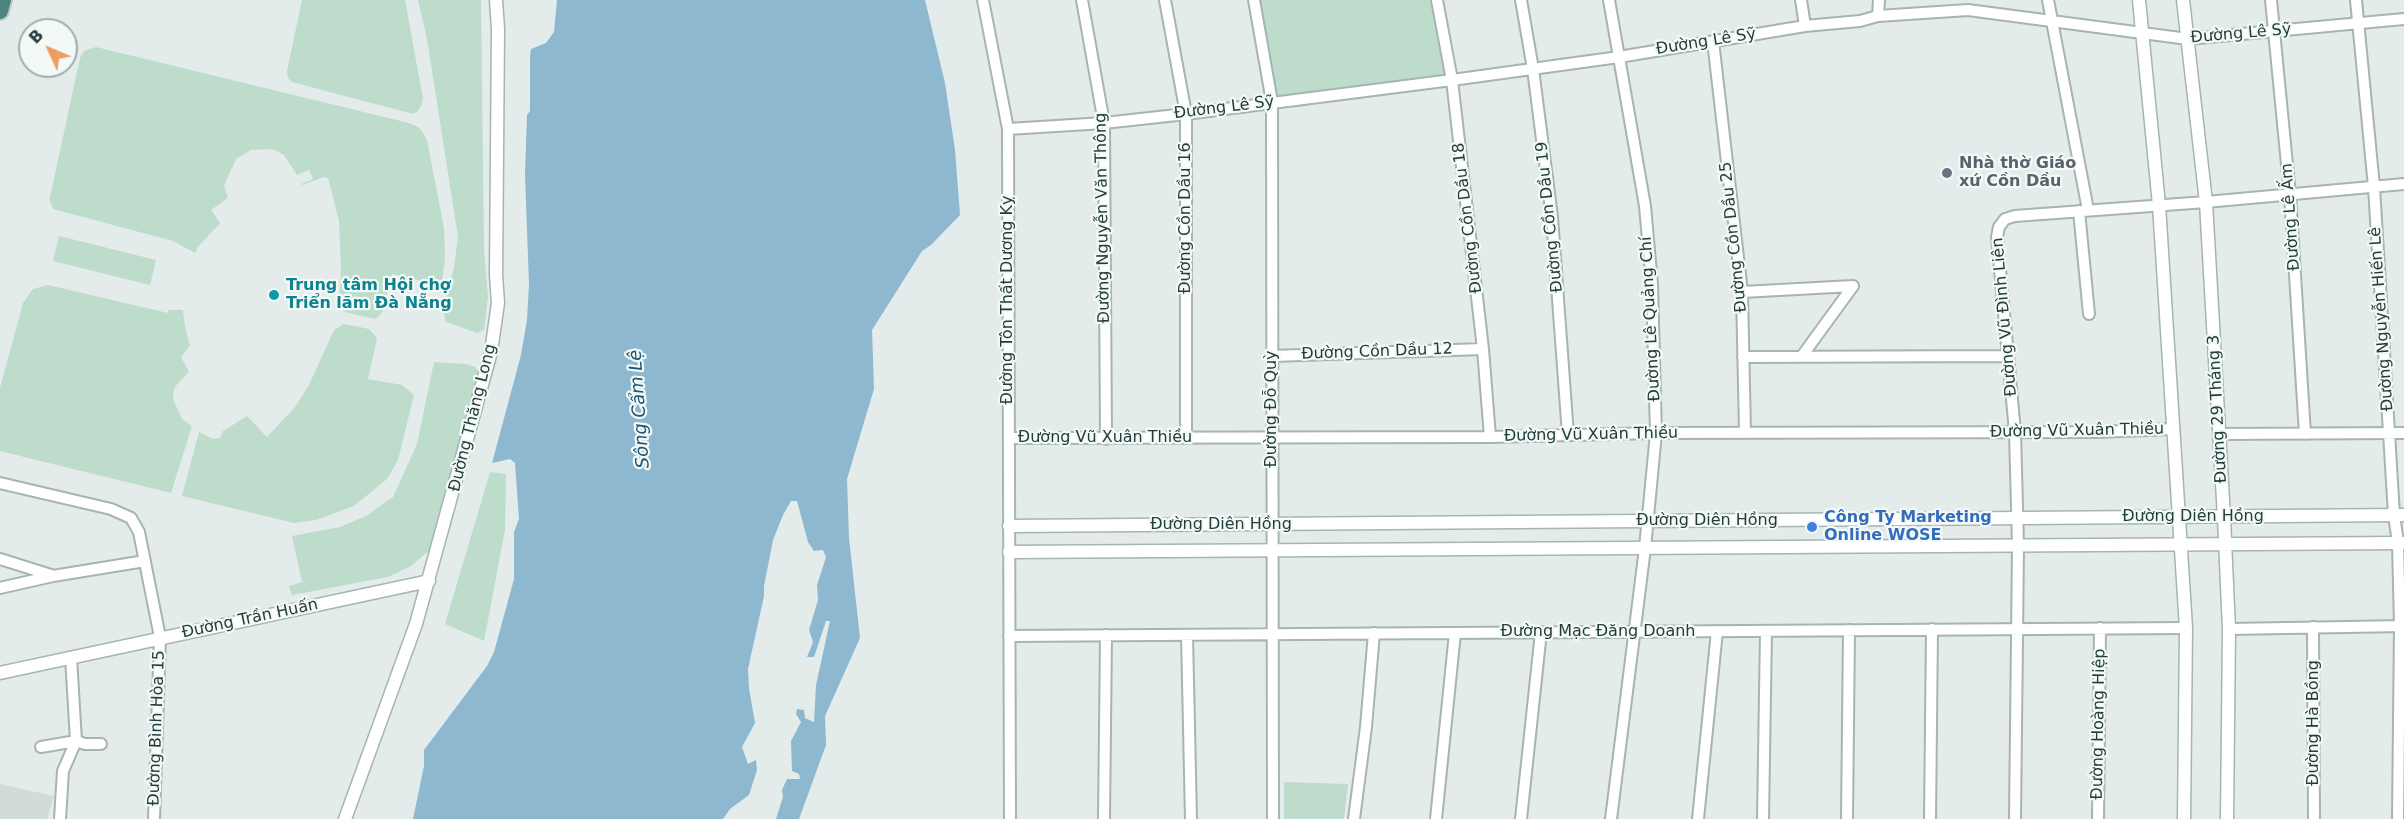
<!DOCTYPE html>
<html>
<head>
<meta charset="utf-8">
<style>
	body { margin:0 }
	#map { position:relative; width:2404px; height:819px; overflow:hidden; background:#e3ecea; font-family:"DejaVu Sans",sans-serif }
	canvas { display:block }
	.north { position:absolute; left:18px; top:18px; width:60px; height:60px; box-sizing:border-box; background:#f3f9f7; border:2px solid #a0aeac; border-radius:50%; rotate:314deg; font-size:16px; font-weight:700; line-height:24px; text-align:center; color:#233d3b }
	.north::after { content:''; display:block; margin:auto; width:21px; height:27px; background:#ec9e61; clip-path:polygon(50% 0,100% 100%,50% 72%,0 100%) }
</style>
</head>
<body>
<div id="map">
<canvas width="2404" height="819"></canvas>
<div class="north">B</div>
</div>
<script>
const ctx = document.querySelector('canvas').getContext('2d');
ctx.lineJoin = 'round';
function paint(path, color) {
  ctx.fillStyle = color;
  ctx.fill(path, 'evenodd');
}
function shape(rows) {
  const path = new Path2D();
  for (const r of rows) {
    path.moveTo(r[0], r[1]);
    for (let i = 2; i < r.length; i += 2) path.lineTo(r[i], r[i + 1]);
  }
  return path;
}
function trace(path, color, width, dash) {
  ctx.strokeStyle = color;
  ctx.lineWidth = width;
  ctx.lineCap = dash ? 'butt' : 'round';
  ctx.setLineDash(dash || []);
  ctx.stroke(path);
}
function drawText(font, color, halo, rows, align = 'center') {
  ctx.font = font + ' "DejaVu Sans",sans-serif';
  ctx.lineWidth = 4.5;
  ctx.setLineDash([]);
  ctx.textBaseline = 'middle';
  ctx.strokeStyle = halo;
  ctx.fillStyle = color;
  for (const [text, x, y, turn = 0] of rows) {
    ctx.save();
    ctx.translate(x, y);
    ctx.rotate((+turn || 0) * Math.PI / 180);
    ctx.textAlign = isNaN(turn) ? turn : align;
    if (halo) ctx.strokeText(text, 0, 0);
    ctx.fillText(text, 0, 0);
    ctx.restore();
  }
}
const built = shape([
	[0,784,54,796,47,819,0,819]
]);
const green = shape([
	[302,0,405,0,423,99,421,106,417,112,413,114,292,82,288,78,287,71],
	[418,0,481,0,484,250,488,297,484,330,477,333,446,322,443,310,454,267,458,237,427,39],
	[1254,0,1437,0,1452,80,1272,102],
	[96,47,409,123,420,128,427,140,444,228,445,258,442,282,439,285,392,274,383,311,379,316,375,319,345,312,339,305,341,270,339,221,328,178,324,177,302,185,301,184,313,179,309,170,297,175,284,155,272,149,251,150,236,159,224,186,228,198,211,210,220,223,198,247,195,253,173,241,53,209,50,201,50,197,80,58,84,51],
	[59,236,156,260,150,285,53,261],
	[48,285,168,313,168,310,183,310,185,327,190,346,181,357,189,372,178,383,174,389,173,399,182,419,192,426,171,493,0,451,0,388,23,303,33,289],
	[344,324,369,329,377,338,368,379,402,385,414,395,398,460,387,479,354,506,316,520,294,523,182,496,199,432,213,439,220,438,223,431,247,416,267,437,295,407,309,385,334,330],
	[434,362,466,364,475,367,480,374,431,549,411,566,388,577,292,595,289,586,302,582,292,536,340,527,366,516,393,497,417,444],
	[490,472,506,474,505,530,484,641,445,624],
	[1284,782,1348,784,1344,819,1284,819]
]);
const water = shape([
	[557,0,925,0,945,83,955,150,960,215,931,245,922,251,872,330,874,389,847,479,849,538,860,638,825,716,826,745,799,819,776,819,783,797,782,790,787,779,800,779,799,774,792,771,791,741,801,722,796,714,797,709,804,710,805,718,814,722,816,685,830,621,826,621,814,657,807,657,813,642,809,630,818,600,817,585,826,557,823,550,814,551,808,542,797,501,791,501,783,515,773,540,764,586,764,596,748,669,749,688,755,723,742,747,748,764,756,760,757,770,749,795,730,809,723,819,413,819,424,766,424,750,487,666,494,652,514,579,514,532,519,519,515,463,510,459,492,463,521,355,527,320,529,284,525,175,527,115,530,111,530,56,531,49,546,43,554,32]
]);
const minor = shape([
	[983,0,1008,129,1010,819],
	[1082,0,1104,123,1106,439],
	[1165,0,1186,114,1186,438],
	[1254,0,1272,102,1273,819],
	[1437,0,1452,80,1483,349,1490,437],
	[1521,0,1533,69,1552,217,1568,435],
	[1609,0,1645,206,1652,284,1656,433,1645,548,1611,819],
	[1801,0,1805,26],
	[2048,0,2088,210],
	[2271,0,2290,195,2305,434],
	[2356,0,2374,187,2394,515,2398,543,2400,626,2398,819],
	[1878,16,1879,0],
	[1713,41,1742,292,1745,433],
	[1008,129,1104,123,1186,114,1452,80,1619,57,1805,26,1860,21,1878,16,1968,10,2188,39,2404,19],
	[2079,211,2089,314],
	[1742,292,1853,286,1802,356],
	[1272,356,1483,349],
	[1743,357,2008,356],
	[2219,434,2404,433],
	[1009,438,1490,437,1656,433,2096,432,2174,429],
	[0,483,111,509,131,518,139,532,160,637,154,819],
	[0,559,51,575],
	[0,588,53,576,145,561],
	[2313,627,2314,819],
	[2229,629,2404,626],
	[1187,635,1191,819],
	[1009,636,2186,628],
	[71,657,76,741,85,744,101,744],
	[41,747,76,741,63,771,60,819],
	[1104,819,1106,635],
	[1354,819,1366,727,1374,633],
	[1436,819,1455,633],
	[1521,819,1541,632],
	[1698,819,1717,631],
	[1763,819,1766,631],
	[1847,819,1849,630],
	[1930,819,1932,629],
	[2015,819,2018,546,2015,432,1997,237,1999,227,2005,219,2015,216,2206,202,2404,184],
	[2098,819,2100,628]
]);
const tertiary = shape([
	[2139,0,2159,205,2186,628,2184,819],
	[2183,0,2206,202,2224,518,2229,629,2227,819],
	[1009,526,2404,515],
	[1009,552,2404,543],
	[0,673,429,581],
	[345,819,416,624,491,352,498,303,496,275,498,29,496,0]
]);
const trunk = shape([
	[0,11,3,0]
]);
const markers = [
	[1947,173,6,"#6b7280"],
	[274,295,6,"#0f9aa8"],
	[1812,527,6,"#3f7fe0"]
];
const streetNames = [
	["Đường Lê Sỹ",2241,34,-5],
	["Đường Lê Sỹ",1706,42,-9],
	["Đường Lê Sỹ",1224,108,-7],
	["Đường Cồn Dầu 19",1550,217,-96],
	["Đường Lê Ấm",2291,217,-94],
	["Đường Nguyễn Văn Thông",1103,218,-91],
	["Đường Cồn Dầu 16",1186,218,-90],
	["Đường Cồn Dầu 18",1468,218,-97],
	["Đường Cồn Dầu 25",1734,237,-96],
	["Đường Tôn Thất Dương Kỵ",1008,300,-90],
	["Đường Vũ Đình Liên",2005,317,-95],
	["Đường Lê Quảng Chí",1651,319,-93],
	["Đường Nguyễn Hiến Lê",2382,319,-94],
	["Đường Cồn Dầu 12",1377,352,-2],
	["Đường Đỗ Quỳ",1272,409,-90],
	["Đường 29 Tháng 3",2218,409,-93],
	["Đường Thăng Long",473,418,-76],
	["Đường Vũ Xuân Thiều",2077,431,-1],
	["Đường Vũ Xuân Thiều",1591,435,-1],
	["Đường Vũ Xuân Thiều",1105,438],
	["Đường Diên Hồng",2193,517],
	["Đường Diên Hồng",1707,521],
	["Đường Diên Hồng",1221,525],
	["Đường Trần Huấn",250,619,-12],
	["Đường Mạc Đăng Doanh",1598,632],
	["Đường Hà Bồng",2314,723,-90],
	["Đường Hoàng Hiệp",2099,724,-89],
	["Đường Bình Hòa 15",157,728,-88]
];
const worshipNames = [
	["Nhà thờ Giáo",1959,164],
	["xứ Cồn Dầu",1959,182]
];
const cultureNames = [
	["Trung tâm Hội chợ",286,286],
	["Triển lãm Đà Nẵng",286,304]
];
const shopNames = [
	["Công Ty Marketing",1824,518],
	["Online WOSE",1824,536]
];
const waterNames = [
	["Sông Cẩm Lệ",640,409,-94]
];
paint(built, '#d1dcd9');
paint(green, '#bddccb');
paint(water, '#8db8cf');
trace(minor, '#a6b4b2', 14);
trace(tertiary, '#a6b4b2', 15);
trace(trunk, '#c1c9c8', 20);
trace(minor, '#fff', 10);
trace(tertiary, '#fff', 12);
trace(trunk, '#4c8482', 16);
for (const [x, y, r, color] of markers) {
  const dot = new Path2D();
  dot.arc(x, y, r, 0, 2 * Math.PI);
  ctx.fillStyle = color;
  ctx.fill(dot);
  trace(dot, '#f3f9f7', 2);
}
drawText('16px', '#233d3b', '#f3f9f7', streetNames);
drawText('bold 16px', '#5b616d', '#f3f9f7', worshipNames, 'left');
drawText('bold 16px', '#0d838f', '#f3f9f7', cultureNames, 'left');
drawText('bold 16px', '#366cbe', '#f3f9f7', shopNames, 'left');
drawText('italic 18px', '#205776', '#f3f9f7', waterNames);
</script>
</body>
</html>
